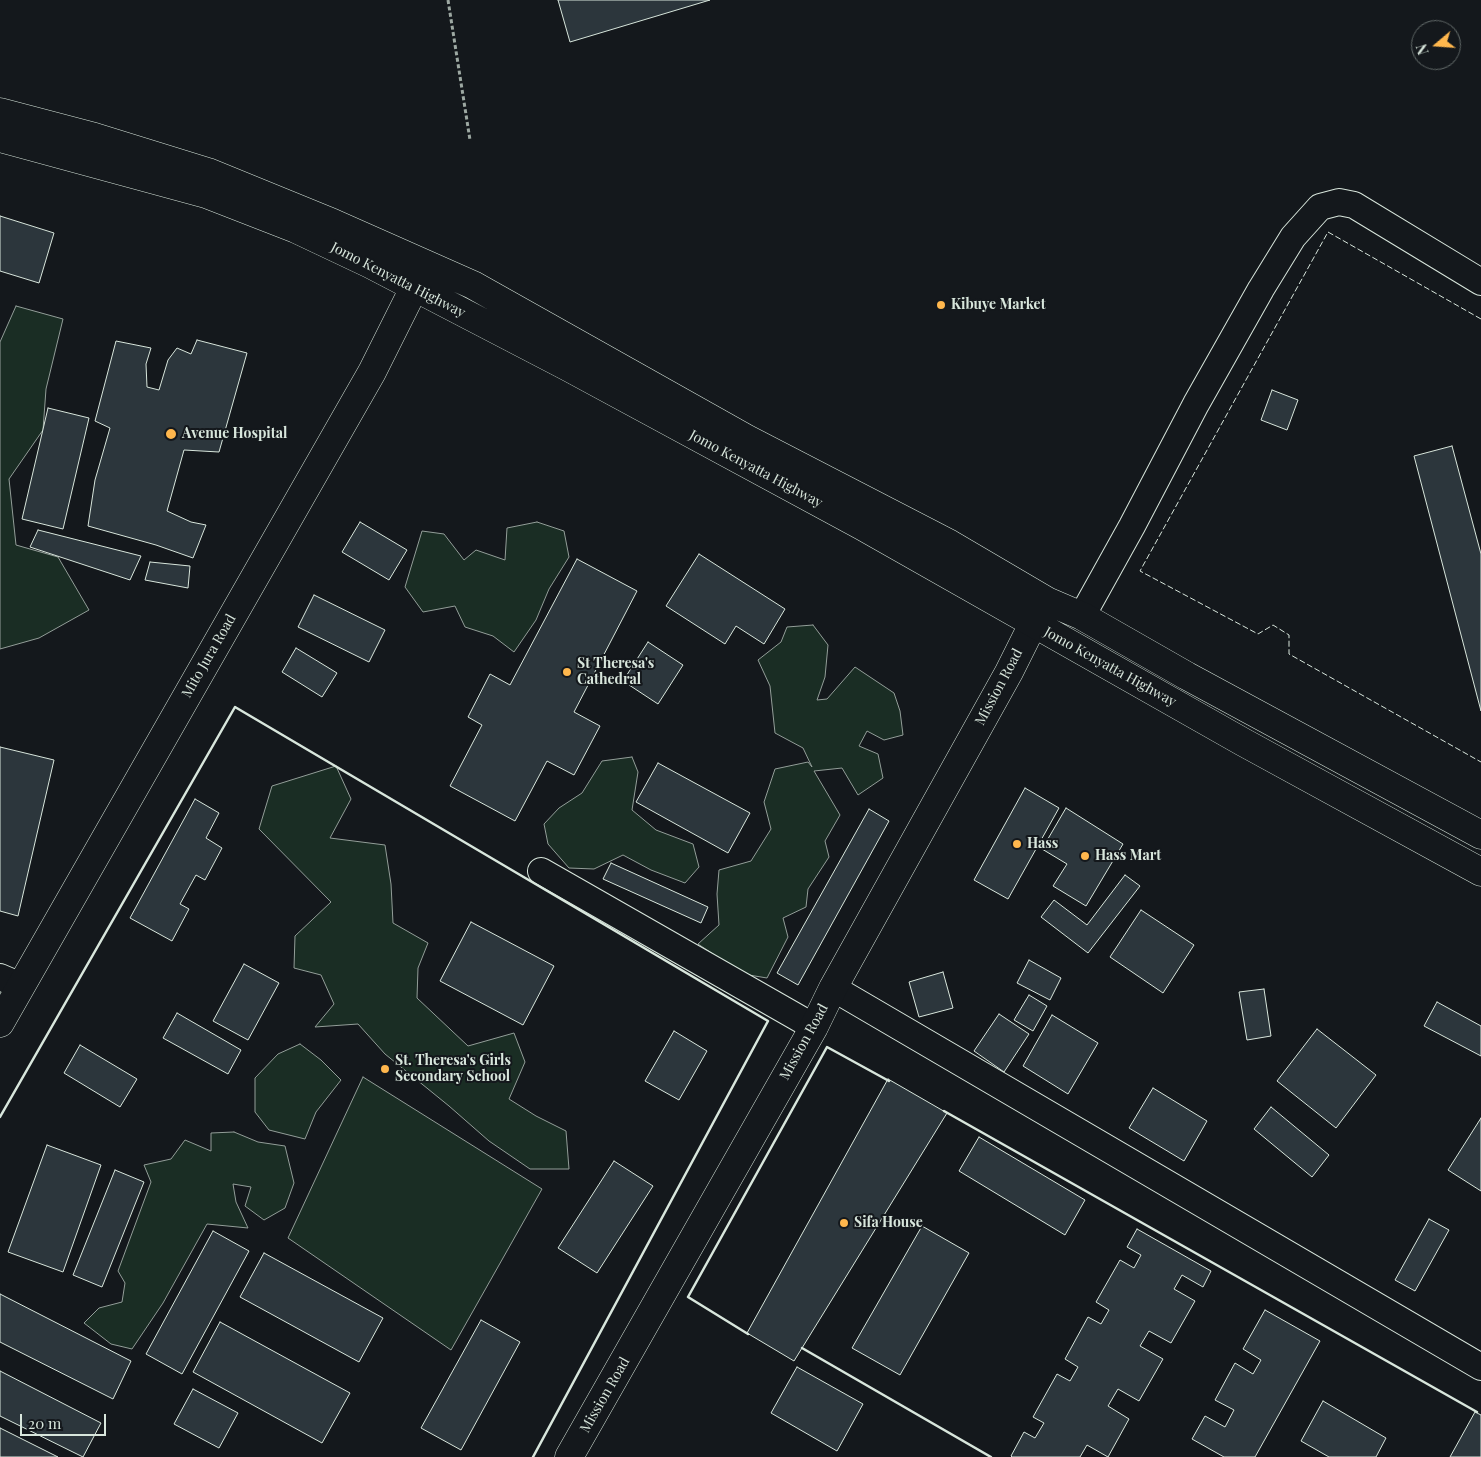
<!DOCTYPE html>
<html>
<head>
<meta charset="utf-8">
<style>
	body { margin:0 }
	#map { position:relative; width:1481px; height:1457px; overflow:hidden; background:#14181c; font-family:"Playfair Display",serif }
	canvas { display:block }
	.north { position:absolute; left:1411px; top:20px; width:50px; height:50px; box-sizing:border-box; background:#14181c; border:1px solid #626a69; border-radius:50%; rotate:252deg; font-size:14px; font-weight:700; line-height:20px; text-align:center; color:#d8e6dc }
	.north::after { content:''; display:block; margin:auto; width:18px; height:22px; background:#ffb74d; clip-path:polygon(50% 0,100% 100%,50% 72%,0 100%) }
	.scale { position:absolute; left:20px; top:1414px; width:86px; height:22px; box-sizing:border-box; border:2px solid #d8e6dc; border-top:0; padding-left:6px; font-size:15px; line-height:18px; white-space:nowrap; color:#d8e6dc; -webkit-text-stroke:4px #14181c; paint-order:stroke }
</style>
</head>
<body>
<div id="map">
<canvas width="1481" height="1457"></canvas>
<div class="north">N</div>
<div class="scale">20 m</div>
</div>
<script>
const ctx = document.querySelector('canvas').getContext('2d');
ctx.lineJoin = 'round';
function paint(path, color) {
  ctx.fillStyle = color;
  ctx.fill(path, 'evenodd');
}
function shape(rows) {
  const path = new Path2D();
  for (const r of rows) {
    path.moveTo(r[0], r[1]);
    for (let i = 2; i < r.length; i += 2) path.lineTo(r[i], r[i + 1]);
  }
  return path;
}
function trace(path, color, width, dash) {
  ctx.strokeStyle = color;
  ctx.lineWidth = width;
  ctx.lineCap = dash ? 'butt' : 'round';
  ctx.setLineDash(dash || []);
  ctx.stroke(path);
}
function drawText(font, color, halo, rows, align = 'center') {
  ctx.font = font + ' "Playfair Display",serif';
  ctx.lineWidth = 4;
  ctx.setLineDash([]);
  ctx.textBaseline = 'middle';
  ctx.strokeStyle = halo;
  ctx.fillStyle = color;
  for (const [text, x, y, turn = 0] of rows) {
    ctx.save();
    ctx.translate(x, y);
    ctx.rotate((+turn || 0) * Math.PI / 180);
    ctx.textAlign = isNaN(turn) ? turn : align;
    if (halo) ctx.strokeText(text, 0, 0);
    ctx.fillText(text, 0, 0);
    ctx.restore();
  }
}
const green = shape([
	[16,306,63,319,46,389,43,430,9,479,16,545,58,557,89,610,39,638,0,649,0,342,16,306],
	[537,522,564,531,569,557,549,589,536,620,514,652,493,636,465,627,455,606,423,612,405,587,422,531,444,534,464,560,476,550,505,560,507,528,537,522],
	[813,625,828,645,825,677,817,700,827,699,855,667,894,693,900,711,903,735,884,740,867,731,859,746,878,754,883,778,858,795,842,768,814,771,840,815,825,841,829,857,808,889,806,907,783,918,788,937,767,978,743,974,698,944,719,925,717,894,719,870,751,861,771,829,764,802,775,769,808,762,812,767,803,748,775,733,770,686,758,660,781,642,787,627,813,625],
	[632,757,638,772,632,810,656,830,693,844,699,867,685,883,651,870,623,855,594,869,569,868,548,844,544,824,559,808,582,793,602,761,632,757],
	[336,766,351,799,330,838,385,845,391,884,393,923,428,943,418,968,417,998,468,1046,514,1033,525,1062,509,1099,536,1116,566,1131,569,1169,530,1169,489,1141,449,1106,385,1054,358,1024,315,1027,334,1004,321,975,294,968,295,936,331,902,259,829,272,786,336,766],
	[300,1044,321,1060,341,1080,316,1112,305,1139,269,1130,255,1112,255,1078,278,1054,300,1044],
	[363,1077,542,1189,451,1350,288,1238,363,1077],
	[234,1132,258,1142,285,1146,294,1183,285,1208,264,1220,245,1206,251,1187,233,1184,236,1202,248,1228,207,1224,163,1303,132,1349,111,1344,84,1323,99,1308,122,1302,125,1283,118,1271,151,1182,144,1165,171,1159,185,1140,211,1151,211,1133,234,1132]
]);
const building = shape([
	[558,0,710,0,570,42,558,0],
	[0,216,54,233,39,283,0,271,0,216],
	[197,340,247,353,219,452,184,450,167,511,191,522,206,525,193,558,156,545,88,526,95,480,110,428,95,421,116,341,151,348,146,364,147,387,159,390,168,360,177,348,191,354,197,340],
	[1272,390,1298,400,1287,430,1261,420,1272,390],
	[48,408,89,418,63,529,22,519,48,408],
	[1452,446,1481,554,1481,711,1414,456,1452,446],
	[360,522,407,550,389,580,342,552,360,522],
	[38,530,141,556,130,580,30,547,38,530],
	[699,554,785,609,764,644,736,626,725,644,666,606,699,554],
	[577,559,637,591,574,712,600,726,574,775,547,761,515,821,450,786,482,725,468,717,490,674,510,685,577,559],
	[150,562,190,566,188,588,145,580,150,562],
	[314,595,385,630,369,662,298,627,314,595],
	[648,642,683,665,658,704,623,681,648,642],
	[296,648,337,673,322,697,282,672,296,648],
	[0,747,54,760,18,916,0,911,0,747],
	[658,763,750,813,728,853,636,802,658,763],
	[1025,788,1059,808,1008,899,974,880,1025,788],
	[195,799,219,813,206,838,222,848,205,880,196,875,180,904,189,909,172,941,130,918,195,799],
	[1066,808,1123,844,1086,906,1053,886,1067,864,1042,849,1066,808],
	[869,809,889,821,798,985,777,973,869,809],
	[611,863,708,907,701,923,603,879,611,863],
	[1125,875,1140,886,1088,953,1041,917,1054,900,1087,925,1125,875],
	[1141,910,1194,945,1163,993,1110,957,1141,910],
	[471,922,554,966,523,1025,440,981,471,922],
	[1029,960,1061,978,1050,1000,1017,983,1029,960],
	[244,964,279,983,248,1040,213,1021,244,964],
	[943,972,953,1008,919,1017,909,982,943,972],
	[1264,989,1271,1036,1247,1040,1239,992,1264,989],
	[1029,995,1047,1006,1033,1031,1014,1020,1029,995],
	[1437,1002,1481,1026,1481,1056,1424,1026,1437,1002],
	[177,1013,241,1050,228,1074,163,1038,177,1013],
	[999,1014,1029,1034,1004,1072,974,1051,999,1014],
	[1052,1015,1098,1043,1068,1094,1023,1066,1052,1015],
	[1317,1029,1376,1075,1336,1128,1277,1081,1317,1029],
	[674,1031,707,1051,679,1100,645,1081,674,1031],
	[80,1045,137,1079,120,1107,64,1073,80,1045],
	[888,1079,947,1113,794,1361,747,1333,888,1079],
	[1153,1088,1207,1121,1184,1161,1129,1128,1153,1088],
	[1271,1107,1329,1155,1312,1177,1254,1129,1271,1107],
	[1481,1118,1481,1191,1448,1170,1481,1118],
	[979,1137,1085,1200,1065,1235,959,1171,979,1137],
	[47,1145,101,1165,63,1272,8,1252,47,1145],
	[614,1161,653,1186,597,1273,558,1248,614,1161],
	[115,1170,144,1182,102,1287,73,1275,115,1170],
	[1429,1219,1449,1230,1415,1291,1395,1280,1429,1219],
	[922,1226,969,1253,900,1375,852,1348,922,1226],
	[1137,1229,1211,1271,1203,1287,1182,1275,1174,1289,1195,1301,1171,1343,1149,1331,1140,1346,1163,1359,1139,1401,1118,1389,1108,1406,1129,1419,1108,1457,1087,1445,1080,1457,1012,1457,1011,1456,1024,1432,1035,1438,1044,1423,1033,1417,1057,1374,1070,1381,1078,1367,1065,1359,1088,1317,1101,1324,1109,1310,1096,1302,1120,1260,1134,1268,1141,1255,1127,1247,1137,1229],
	[213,1231,249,1251,182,1374,146,1354,213,1231],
	[264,1253,383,1318,359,1362,240,1297,264,1253],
	[0,1294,131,1361,113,1399,0,1342,0,1294],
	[1265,1310,1320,1341,1255,1457,1224,1457,1192,1439,1205,1416,1225,1427,1234,1410,1215,1400,1235,1363,1253,1374,1261,1360,1243,1349,1265,1310],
	[481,1320,520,1342,461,1450,421,1428,481,1320],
	[220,1322,350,1393,322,1443,193,1372,220,1322],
	[797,1367,863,1404,837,1451,771,1413,797,1367],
	[0,1371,101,1423,83,1457,0,1416,0,1371],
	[193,1389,238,1413,219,1448,174,1424,193,1389],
	[1323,1401,1386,1438,1376,1457,1329,1457,1301,1441,1323,1401],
	[1475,1412,1481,1415,1481,1457,1450,1457,1475,1412],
	[0,1428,58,1457,0,1457,0,1428]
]);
const path = shape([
	[448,0,470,140]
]);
const street = shape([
	[1082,616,1132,526,1196,404,1261,289,1293,237,1320,207,1339,202,1354,205,1481,282],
	[541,871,814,1027],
	[0,977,21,986],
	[833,988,1481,1367]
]);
const secondary = shape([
	[0,1023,372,372,414,288],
	[569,1457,814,1027,833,988,1009,672,1033,624]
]);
const highway = shape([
	[0,112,95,137,208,172,333,223,473,285,747,439,950,544,1047,601,1082,616,1187,676,1481,835],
	[0,138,206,194,296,229,370,264,568,367,862,526,1243,742,1481,872]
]);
const fence = shape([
	[1481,319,1328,232,1140,571,1258,634,1273,625,1289,635,1289,654,1481,762]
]);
const wall = shape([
	[944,1111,1477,1412],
	[0,1117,235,707,768,1021,533,1457],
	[748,1334,688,1297,827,1047,889,1081],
	[802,1348,991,1457]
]);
const markers = [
	[941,305,5,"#ffb74d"],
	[171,434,6,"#ffb74d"],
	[567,672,5,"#ffb74d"],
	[1017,844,5,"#ffb74d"],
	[1085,856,5,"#ffb74d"],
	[385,1069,5,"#ffb74d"],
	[844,1223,5,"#ffb74d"]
];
const streetNames = [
	["Jomo Kenyatta Highway",398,280,27],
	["Jomo Kenyatta Highway",756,469,28],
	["Mito Jura Road",209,656,-60],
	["Jomo Kenyatta Highway",1110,667,29],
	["Mission Road",999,687,-62],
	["Mission Road",804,1042,-61],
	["Mission Road",605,1395,-60]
];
const poiNames = [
	["Kibuye Market",951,305],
	["Avenue Hospital",182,434],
	["St Theresa's",577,664],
	["Cathedral",577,680],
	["Hass",1027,844],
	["Hass Mart",1095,856],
	["St. Theresa's Girls",395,1061],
	["Secondary School",395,1077],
	["Sifa House",854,1223]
];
paint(green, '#1a2d24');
trace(green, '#939e99', 1);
paint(building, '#2c363c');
trace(building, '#d8e6dc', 1);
trace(street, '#d8e6dc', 28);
trace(secondary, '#d8e6dc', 29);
trace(highway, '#d8e6dc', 29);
trace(path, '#9da8a2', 3, [4, 2.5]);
trace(street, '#14181c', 26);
trace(secondary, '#14181c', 28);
trace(highway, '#14181c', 28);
trace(fence, '#d8e6dc', 1, [6, 2.5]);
trace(wall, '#d8e6dc', 2.5);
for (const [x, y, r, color] of markers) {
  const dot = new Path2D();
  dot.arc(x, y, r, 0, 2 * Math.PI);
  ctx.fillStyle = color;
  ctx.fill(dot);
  trace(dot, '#14181c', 2);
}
drawText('14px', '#d8e6dc', '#14181c', streetNames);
drawText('bold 14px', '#d8e6dc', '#14181c', poiNames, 'left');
</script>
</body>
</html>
